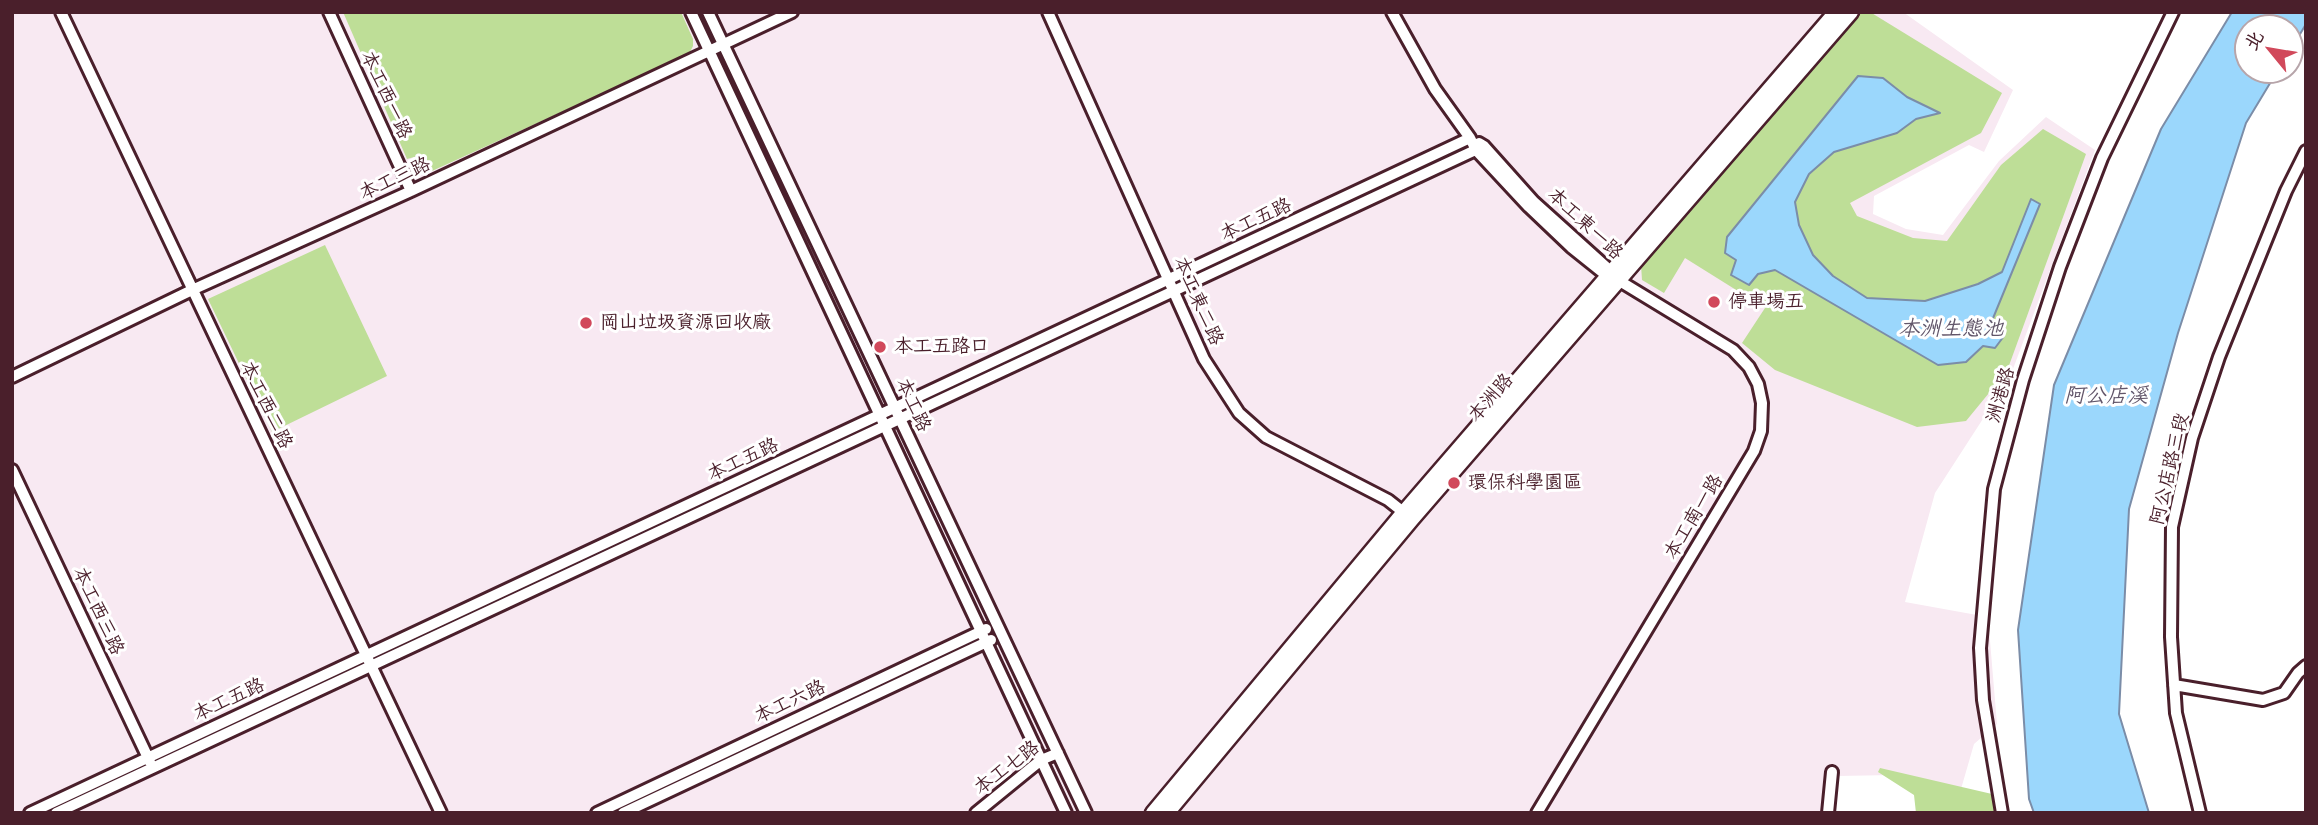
<!DOCTYPE html>
<html>
<head>
<meta charset="utf-8">
<style>
	body { margin:0 }
	#map { position:relative; width:2318px; height:825px; overflow:hidden; background:#fff; font-family:"Playpen Sans","LXGW WenKai TC",sans-serif }
	canvas { display:block }
	.frame { position:absolute; inset:0; border:14px solid #4a1f2b; pointer-events:none }
	.north { position:absolute; left:2234px; top:14px; width:70px; height:70px; box-sizing:border-box; background:#fff; border:2px solid #b7a5aa; border-radius:50%; rotate:300deg; font-size:19px; font-weight:700; line-height:28px; text-align:center; color:#4a1f2b }
	.north::after { content:''; display:block; margin:auto; width:24px; height:32px; background:#d1495b; clip-path:polygon(50% 0,100% 100%,50% 72%,0 100%) }
</style>
</head>
<body>
<div id="map">
<canvas width="2318" height="825"></canvas>
<div class="frame"></div>
<div class="north">北</div>
</div>
<script>
const ctx = document.querySelector('canvas').getContext('2d');
ctx.lineJoin = 'round';
function paint(path, color) {
  ctx.fillStyle = color;
  ctx.fill(path, 'evenodd');
}
function shape(rows) {
  const path = new Path2D();
  for (const r of rows) {
    path.moveTo(r[0], r[1]);
    for (let i = 2; i < r.length; i += 2) path.lineTo(r[i], r[i + 1]);
  }
  return path;
}
function trace(path, color, width, dash) {
  ctx.strokeStyle = color;
  ctx.lineWidth = width;
  ctx.lineCap = dash ? 'butt' : 'round';
  ctx.setLineDash(dash || []);
  ctx.stroke(path);
}
function drawText(font, color, halo, rows, align = 'center') {
  ctx.font = font + ' "Playpen Sans","LXGW WenKai TC",sans-serif';
  ctx.lineWidth = 6;
  ctx.setLineDash([]);
  ctx.textBaseline = 'middle';
  ctx.strokeStyle = halo;
  ctx.fillStyle = color;
  for (const [text, x, y, turn = 0] of rows) {
    ctx.save();
    ctx.translate(x, y);
    ctx.rotate((+turn || 0) * Math.PI / 180);
    ctx.textAlign = isNaN(turn) ? turn : align;
    if (halo) ctx.strokeText(text, 0, 0);
    ctx.fillText(text, 0, 0);
    ctx.restore();
  }
}
const built = shape([
	[12,12,1903,12,2013,90,1984,152,1969,145,1874,196,1873,214,1906,229,1943,235,1999,161,2046,117,2095,150,2010,377,1935,493,1905,602,1988,617,1997,724,1974,744,1961,789,1894,775,1837,776,1833,813,12,813]
]);
const green = shape([
	[343,12,681,12,693,39,693,46,689,54,432,171,422,155,407,159],
	[1860,12,1870,12,2002,93,1981,133,1850,203,1857,216,1913,238,1947,241,2001,165,2043,129,2086,154,2007,371,1966,421,1917,427,1775,370,1742,343,1765,308,1685,258,1664,293,1642,280,1641,265],
	[325,245,387,376,272,432,208,299],
	[1880,768,1992,794,1997,813,1916,813,1914,795,1878,772]
]);
const water = shape([
	[2232,12,2306,12,2306,24,2290,51,2290,28,2248,28,2248,70,2278,70,2246,123,2178,333,2129,509,2119,714,2149,813,2034,813,2029,799,2018,630,2054,385,2161,129,2232,12],
	[1858,76,1883,78,1907,97,1940,113,1916,119,1897,133,1834,152,1809,174,1795,202,1799,225,1813,255,1833,276,1867,298,1925,301,1978,284,2002,272,2031,199,2040,204,1989,328,2004,336,1995,348,1983,346,1966,362,1938,365,1775,270,1758,274,1749,285,1731,275,1736,260,1725,253,1727,237,1858,76]
]);
const street = shape([
	[61,12,441,813],
	[329,12,411,191],
	[691,12,1066,813],
	[708,12,1086,813],
	[1048,12,1204,359,1239,413,1266,437,1388,500,1407,515],
	[1392,12,1435,89,1470,138,1476,150,1529,207,1571,247,1606,275,1618,280,1733,350,1749,367,1758,384,1762,403,1761,431,1754,451,1537,813],
	[1479,143,1484,146,1534,202,1615,275],
	[12,377,192,290,411,191,792,12],
	[12,470,150,762],
	[2174,685,2263,700,2284,693,2298,673,2306,666],
	[30,813,1470,138],
	[56,813,1484,146],
	[597,813,986,629],
	[623,813,991,640],
	[976,813,1041,760,1058,753],
	[1828,813,1832,772],
	[2002,813,1983,700,1980,648,1994,489,2023,380,2060,267,2102,158,2173,12],
	[2200,813,2176,713,2171,637,2172,527,2192,438,2219,357,2286,191,2306,151]
]);
const secondary = shape([
	[1153,813,1404,512,1836,12],
	[1167,813,1412,519,1851,12]
]);
const markers = [
	[1714,302,7,"#d1495b"],
	[586,323,7,"#d1495b"],
	[880,347,7,"#d1495b"],
	[1454,483,7,"#d1495b"]
];
const streetNames = [
	["本工西一路",386,95,65],
	["本工三路",395,179,-25],
	["本工五路",1256,220,-25],
	["本工東一路",1585,224,43],
	["本工東二路",1198,301,66],
	["洲港路",2001,395,-74],
	["本洲路",1491,398,-49],
	["本工西二路",266,405,64],
	["本工路",913,405,65],
	["本工五路",743,460,-25],
	["阿公店路三段",2170,469,-77],
	["本工南一路",1694,517,-59],
	["本工西三路",98,611,65],
	["本工五路",229,700,-25],
	["本工六路",790,702,-25],
	["本工七路",1007,768,-37]
];
const poiNames = [
	["停車場五",1728,302],
	["岡山垃圾資源回收廠",600,323],
	["本工五路口",894,347],
	["環保科學園區",1468,483]
];
const waterNames = [
	["本洲生態池",1951,329],
	["阿公店溪",2106,396]
];
paint(built, '#f8e9f2');
paint(green, '#bede97');
paint(water, '#9bd7fc');
trace(water, '#7b8da8', 2);
trace(street, '#4a1f2b', 16);
trace(secondary, '#4a1f2b', 19);
trace(street, '#fff', 10);
trace(secondary, '#fff', 14);
for (const [x, y, r, color] of markers) {
  const dot = new Path2D();
  dot.arc(x, y, r, 0, 2 * Math.PI);
  ctx.fillStyle = color;
  ctx.fill(dot);
  trace(dot, '#fff', 2.5);
}
drawText('19px', '#4a1f2b', '#fff', streetNames);
drawText('19px', '#4a1f2b', '#fff', poiNames, 'left');
drawText('italic 21px', '#62566a', '#fff', waterNames);
</script>
</body>
</html>
